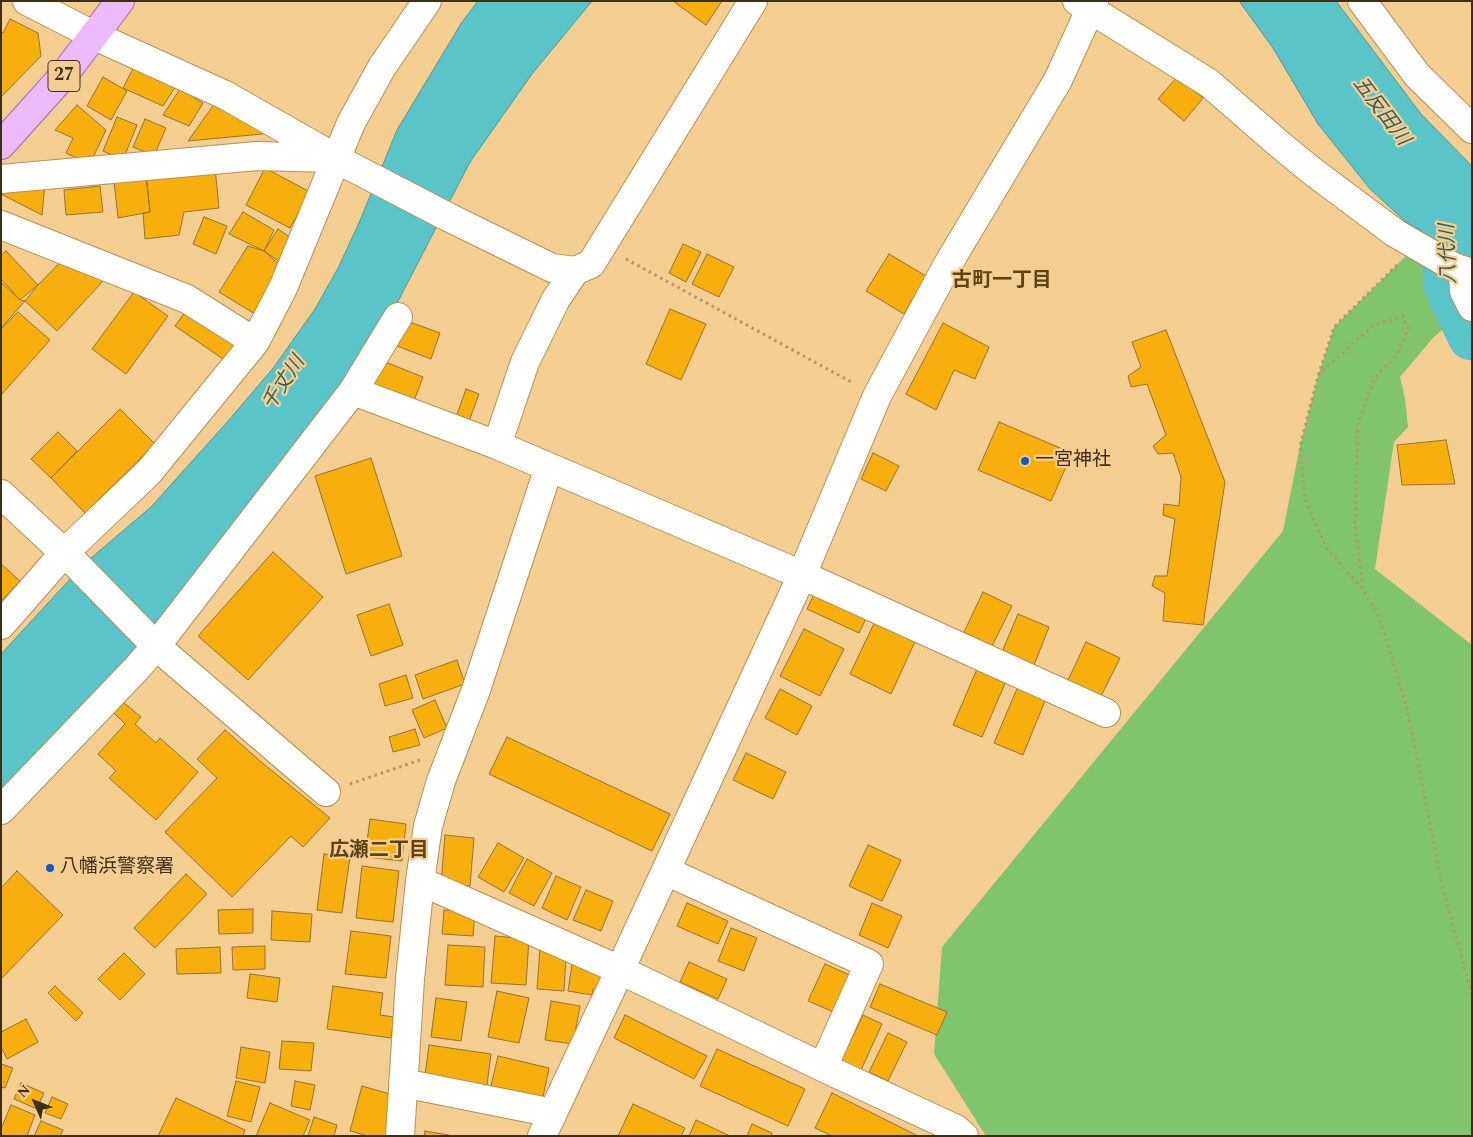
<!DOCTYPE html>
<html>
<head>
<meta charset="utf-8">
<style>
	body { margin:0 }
	#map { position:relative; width:1473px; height:1137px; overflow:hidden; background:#f4ce91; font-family:Spectral,serif }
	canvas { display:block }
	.frame { position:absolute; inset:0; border:2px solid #3d2e15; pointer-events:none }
	.north { position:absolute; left:10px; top:1077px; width:50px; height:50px; -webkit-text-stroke:4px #f4ce91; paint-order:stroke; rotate:314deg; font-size:14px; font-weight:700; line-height:20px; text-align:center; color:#3d2e15 }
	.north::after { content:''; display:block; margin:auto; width:18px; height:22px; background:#3d2e15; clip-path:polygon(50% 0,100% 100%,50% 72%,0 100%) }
</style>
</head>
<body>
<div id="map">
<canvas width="1473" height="1137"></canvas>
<div class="frame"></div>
<div class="north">N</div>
</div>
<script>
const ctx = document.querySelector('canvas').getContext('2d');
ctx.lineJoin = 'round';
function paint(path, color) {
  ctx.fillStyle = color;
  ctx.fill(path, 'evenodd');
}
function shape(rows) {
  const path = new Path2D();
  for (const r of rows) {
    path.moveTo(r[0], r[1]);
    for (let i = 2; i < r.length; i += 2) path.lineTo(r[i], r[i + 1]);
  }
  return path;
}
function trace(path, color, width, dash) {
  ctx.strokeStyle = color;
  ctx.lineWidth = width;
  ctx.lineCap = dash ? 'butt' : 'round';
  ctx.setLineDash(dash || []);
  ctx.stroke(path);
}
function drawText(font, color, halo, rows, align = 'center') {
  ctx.font = font + ' Spectral,"Noto Sans JP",serif';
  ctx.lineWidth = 4.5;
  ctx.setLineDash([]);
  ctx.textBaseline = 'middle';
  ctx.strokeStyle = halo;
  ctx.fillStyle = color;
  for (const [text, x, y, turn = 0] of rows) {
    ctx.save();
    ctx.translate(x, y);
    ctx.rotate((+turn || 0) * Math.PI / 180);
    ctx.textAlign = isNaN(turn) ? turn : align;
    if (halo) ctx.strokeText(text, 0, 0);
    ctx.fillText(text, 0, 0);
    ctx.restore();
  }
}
const green = shape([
	[1417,245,1446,262,1461,313,1433,338,1400,377,1405,399,1408,427,1394,442,1375,569,1472,645,1472,1136,986,1136,934,1054,942,947,1283,531,1300,446,1318,376,1334,327]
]);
const water = shape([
	[478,1,592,1,532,74,470,162,394,309,349,382,149,633,1,794,1,654,84,564,151,507,229,420,274,367,315,309,338,268,359,223,397,130,462,22,478,1],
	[1239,1,1336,1,1421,114,1472,166,1472,259,1406,222,1370,189,1318,124,1273,48,1239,1]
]);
const river = shape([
	[1450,197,1445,242,1448,286,1472,336]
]);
const building = shape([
	[673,1,722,1,706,25,673,1],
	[10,19,38,33,41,56,1,97,1,32,3,33,10,19],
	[136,63,177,84,163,106,123,88,136,63],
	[103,77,127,91,111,120,87,106,103,77],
	[1177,77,1203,98,1184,121,1158,99,1177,77],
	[180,89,203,103,189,126,163,115,180,89],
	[215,103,273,133,188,141,215,103],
	[77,105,106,130,90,164,66,153,73,138,55,130,77,105],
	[117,117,137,125,123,160,103,151,117,117],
	[145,119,166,128,154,156,133,147,145,119],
	[215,167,219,208,184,212,179,235,145,239,143,213,150,212,146,175,215,167],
	[265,168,310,192,290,228,246,205,265,168],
	[146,175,150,212,118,218,114,181,146,175],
	[45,184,42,215,1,194,1,192,45,184],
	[100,186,103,212,66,215,64,190,100,186],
	[243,212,274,230,264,251,229,234,243,212],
	[204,217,227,226,216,254,193,244,204,217],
	[278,229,300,244,286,266,264,251,278,229],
	[683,244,701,252,686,282,669,273,683,244],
	[248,246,264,251,283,268,255,314,219,292,248,246],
	[6,251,38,285,20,300,1,279,1,255,6,251],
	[71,251,103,281,57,331,25,301,38,285,71,251],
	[707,254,734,267,719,297,692,284,707,254],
	[889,254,926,276,904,314,866,291,889,254],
	[1,282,20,300,25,301,1,328,1,282],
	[134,292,168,316,126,374,92,349,134,292],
	[191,304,241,340,226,361,175,326,191,304],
	[670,309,706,324,681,380,646,364,670,309],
	[18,312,50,340,1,395,1,329,18,312],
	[407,321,440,333,431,359,397,346,407,321],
	[943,323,989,347,975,379,954,370,936,410,906,394,943,323],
	[1166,330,1225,482,1203,625,1163,621,1165,593,1152,586,1155,576,1167,576,1175,519,1163,515,1164,504,1179,506,1181,477,1173,453,1158,454,1153,446,1166,435,1147,384,1131,387,1128,376,1141,367,1132,342,1166,330],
	[378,359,423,377,412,406,367,388,378,359],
	[466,389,479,394,467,427,454,423,466,389],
	[120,409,155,444,85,513,51,478,120,409],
	[999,422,1072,453,1051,501,978,470,999,422],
	[58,432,77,451,51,478,31,459,58,432],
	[1446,440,1455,484,1402,485,1397,445,1446,440],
	[873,453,899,466,886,491,861,479,873,453],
	[371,458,402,556,346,574,315,476,371,458],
	[273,552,323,597,248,680,198,636,273,552],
	[1,564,20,581,1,601,1,564],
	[818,586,870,610,859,633,807,609,818,586],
	[983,592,1012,606,992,646,964,632,983,592],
	[389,604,403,645,371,656,357,615,389,604],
	[1018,614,1049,627,1034,665,1002,652,1018,614],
	[878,615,918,635,891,694,850,674,878,615],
	[804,629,844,649,820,696,780,676,804,629],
	[1086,642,1120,658,1101,696,1068,680,1086,642],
	[457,660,465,684,423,699,415,675,457,660],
	[977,669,1006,681,982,737,953,725,977,669],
	[406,675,413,698,385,706,379,684,406,675],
	[1019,684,1047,696,1023,755,994,743,1019,684],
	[780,689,812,706,797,735,765,718,780,689],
	[435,700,447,728,424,738,412,710,435,700],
	[123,702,141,717,135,724,156,743,160,738,198,772,156,820,109,778,116,771,98,754,125,724,114,713,123,702],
	[415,729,420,745,393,752,389,737,415,729],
	[225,730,260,761,330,818,303,847,291,836,232,897,165,832,217,778,197,759,225,730],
	[507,737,670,814,652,851,489,774,507,737],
	[746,753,786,772,773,799,733,780,746,753],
	[370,819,406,824,402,861,365,857,370,819],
	[445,835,474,838,470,886,441,884,445,835],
	[498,843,524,858,504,892,478,877,498,843],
	[868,845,901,860,882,901,849,886,868,845],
	[324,854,350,857,342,913,317,910,324,854],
	[527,859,552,873,534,906,509,893,527,859],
	[362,866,399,871,393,922,356,918,362,866],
	[17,871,63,915,1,979,1,888,17,871],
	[186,874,207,894,155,948,134,928,186,874],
	[556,876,581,887,567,920,542,908,556,876],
	[586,890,613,901,601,931,573,920,586,890],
	[687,903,728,921,718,944,677,926,687,903],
	[872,903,902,916,888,948,859,935,872,903],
	[253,909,253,933,219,934,218,910,253,909],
	[444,910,475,912,473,936,442,934,444,910],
	[272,911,312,914,310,942,271,940,272,911],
	[731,928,757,938,744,971,718,961,731,928],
	[351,931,391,936,386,978,345,974,351,931],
	[495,936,529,939,526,985,491,983,495,936],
	[448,945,485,947,483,987,445,985,448,945],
	[265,946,265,969,233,970,232,947,265,946],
	[220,947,221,973,177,974,176,949,220,947],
	[540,948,556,949,555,957,566,958,564,991,537,989,540,948],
	[124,953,145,974,120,1000,98,979,124,953],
	[689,962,727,979,718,999,680,982,689,962],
	[572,964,608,970,605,991,593,989,592,995,568,991,572,964],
	[825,964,852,976,836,1013,808,1001,825,964],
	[250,974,280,978,277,1002,247,998,250,974],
	[880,984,947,1012,937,1035,870,1007,880,984],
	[55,986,83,1013,76,1021,48,993,55,986],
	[333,986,383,993,380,1015,394,1017,391,1038,327,1029,333,986],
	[497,991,529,998,519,1043,488,1037,497,991],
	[436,998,467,1002,461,1041,431,1037,436,998],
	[551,1001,580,1006,573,1044,545,1040,551,1001],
	[625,1015,707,1056,694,1079,614,1038,625,1015],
	[863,1015,882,1024,861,1070,841,1061,863,1015],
	[26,1019,38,1042,7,1059,1,1047,1,1032,26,1019],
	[888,1033,907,1042,888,1081,869,1072,888,1033],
	[282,1041,314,1043,311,1071,279,1069,282,1041],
	[429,1045,491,1054,487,1085,425,1076,429,1045],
	[241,1047,270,1052,265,1083,236,1078,241,1047],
	[717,1049,805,1089,788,1126,700,1086,717,1049],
	[498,1056,549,1068,543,1097,491,1086,498,1056],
	[1,1064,13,1068,5,1088,1,1087,1,1064],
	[236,1081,260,1087,251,1122,227,1116,236,1081],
	[295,1081,315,1085,310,1110,291,1106,295,1081],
	[21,1083,44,1093,37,1109,14,1099,21,1083],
	[362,1086,400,1097,389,1136,368,1136,350,1131,362,1086],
	[832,1093,918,1136,832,1136,815,1128,832,1093],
	[52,1097,68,1104,61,1119,45,1113,52,1097],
	[176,1098,245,1130,243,1136,158,1136,176,1098],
	[270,1103,310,1120,303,1136,256,1136,270,1103],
	[633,1104,685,1128,681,1136,618,1136,633,1104],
	[11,1105,35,1115,27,1136,1,1136,1,1129,11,1105],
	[314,1117,337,1125,334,1136,308,1136,314,1117],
	[696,1120,730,1136,689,1136,696,1120],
	[41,1121,63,1130,60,1136,34,1136,41,1121],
	[752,1124,772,1133,771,1136,747,1136,752,1124],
	[425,1131,449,1135,449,1136,424,1136,425,1131]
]);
const path = shape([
	[626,259,853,383],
	[1397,265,1334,327,1318,376,1300,446,1305,499,1326,547,1363,590,1380,619,1407,708,1442,885,1472,995],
	[1318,375,1374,325,1403,316,1408,329,1396,356,1374,379,1358,424,1355,524,1363,589],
	[350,784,420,760]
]);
const minor = shape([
	[27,1,95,36,225,95,348,165,448,217,552,268,575,271,591,264,753,1],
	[1077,1,1209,83,1279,144,1312,171,1395,233,1452,266,1472,275],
	[1362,1,1417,75,1472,129],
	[1,179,257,156,332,158],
	[1,225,187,299,255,342],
	[1463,270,1464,291,1472,307],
	[353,391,497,445,802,575,1106,713],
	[497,445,525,362,556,299,575,271],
	[1,494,73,561,156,646,326,792],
	[1,625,64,553,149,472,255,342,283,288,351,123,382,67,427,1],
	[1,810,137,668,156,646,353,391,398,317],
	[666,871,869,964,823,1067],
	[420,881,620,970,833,1072,956,1129,964,1136],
	[403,1083,553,1113],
	[400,1136,410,979,420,881,428,826,441,781,476,690,549,467],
	[542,1136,620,970,802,575,877,396,948,264,1058,80,1094,1]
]);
const primary = shape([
	[1,145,63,76,120,1]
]);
const markers = [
	[1025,461,5,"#0d5cc6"],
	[50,868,5,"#0d5cc6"]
];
const shields = [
	[64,76,32]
];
const shieldNames = [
	["27",64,76]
];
const poiNames = [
	["一宮神社",1035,461],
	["八幡浜警察署",60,868]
];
const waterNames = [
	["五反田川",1380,112,53],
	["八代川",1450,254,-92],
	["千丈川",285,384,-57]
];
const neighbourhoodNames = [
	["古町一丁目",1002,282],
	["広瀬二丁目",379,852]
];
paint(green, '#80c46b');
paint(water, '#59c5c9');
trace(water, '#519893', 1);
trace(river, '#59c5c9', 49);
paint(building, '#f7af0d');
trace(building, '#957237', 1);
trace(minor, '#b59156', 30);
trace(primary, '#a76ba9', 30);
trace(path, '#b59766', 3, [2.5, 4]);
trace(minor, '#fff', 28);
trace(primary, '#ecbafb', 28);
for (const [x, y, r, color] of markers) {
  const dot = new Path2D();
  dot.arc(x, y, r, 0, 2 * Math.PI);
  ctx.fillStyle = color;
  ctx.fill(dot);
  trace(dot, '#f4ce91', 2);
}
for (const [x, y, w] of shields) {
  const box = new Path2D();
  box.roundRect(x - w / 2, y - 15.5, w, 31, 4);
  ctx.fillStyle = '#f4ce91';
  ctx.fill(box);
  trace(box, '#3d2e15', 1);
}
drawText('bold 18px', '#3d2e15', null, shieldNames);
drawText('19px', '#3d2e15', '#f4ce91', poiNames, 'left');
drawText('italic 20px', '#3b5c5d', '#f4ce91', waterNames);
drawText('bold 20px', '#5d4314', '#f4ce91', neighbourhoodNames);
</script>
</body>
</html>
